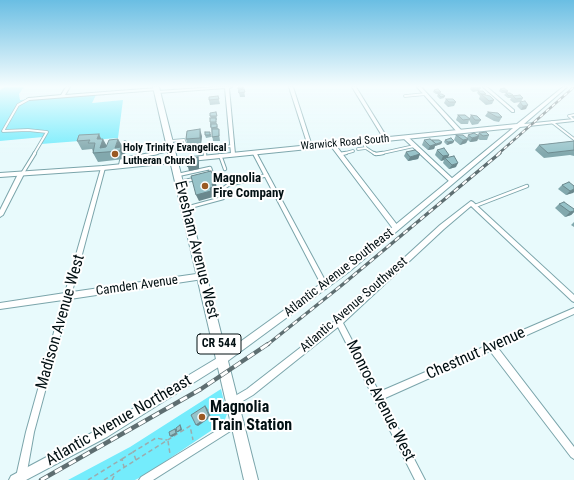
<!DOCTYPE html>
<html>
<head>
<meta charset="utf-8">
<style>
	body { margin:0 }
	canvas { display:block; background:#e8fafc }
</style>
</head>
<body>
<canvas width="574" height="480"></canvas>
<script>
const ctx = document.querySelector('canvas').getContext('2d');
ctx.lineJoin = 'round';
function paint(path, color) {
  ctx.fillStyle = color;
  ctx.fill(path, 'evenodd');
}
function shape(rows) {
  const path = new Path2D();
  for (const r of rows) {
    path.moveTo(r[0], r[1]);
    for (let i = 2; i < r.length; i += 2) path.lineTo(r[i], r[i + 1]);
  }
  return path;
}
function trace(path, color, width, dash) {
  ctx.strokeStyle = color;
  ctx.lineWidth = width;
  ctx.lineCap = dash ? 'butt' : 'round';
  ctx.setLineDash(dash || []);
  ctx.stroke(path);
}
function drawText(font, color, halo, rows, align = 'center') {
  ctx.font = font + ' "Roboto Condensed",sans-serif';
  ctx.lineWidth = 4;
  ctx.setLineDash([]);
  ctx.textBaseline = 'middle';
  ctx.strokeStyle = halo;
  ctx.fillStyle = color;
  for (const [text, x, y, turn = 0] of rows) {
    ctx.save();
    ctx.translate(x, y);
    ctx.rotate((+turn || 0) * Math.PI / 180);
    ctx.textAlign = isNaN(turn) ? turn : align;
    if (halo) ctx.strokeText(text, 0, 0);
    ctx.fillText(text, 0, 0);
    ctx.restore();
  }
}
const green = shape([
	[5,87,24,87,19,94,20,100,96,95,92,103,123,100,118,138,41,144,43,137,0,141,0,90],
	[221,389,227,414,224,422,145,475,135,480,68,480,130,447]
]);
const path = shape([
	[209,409,215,425],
	[168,441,170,454],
	[122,459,133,452],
	[136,460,133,452,156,438,167,440],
	[88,480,122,459,124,467],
	[104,480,190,426,193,440],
	[112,480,115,474]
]);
const serviceFar1 = shape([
	[405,96,426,94],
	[29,99,18,105,3,131,28,130,47,132,34,154],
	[574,115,569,116,574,120],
	[552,122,574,139],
	[170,141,184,140,187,149,191,150,233,146],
	[362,141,366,148,375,154],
	[204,148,205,154],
	[358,149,366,148],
	[123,154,125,142],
	[152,154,170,150],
	[342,154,353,151],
	[378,154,414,146]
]);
const service = shape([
	[205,153,205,157],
	[374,153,376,154,383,153],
	[340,154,346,153],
	[220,155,225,169],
	[127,165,130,158,157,153],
	[120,166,123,153],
	[22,174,35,153],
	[178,175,210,168,212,174],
	[180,182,195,179],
	[475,206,527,186],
	[186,208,223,198,224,188,228,185,267,175]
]);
const minor = shape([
	[66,87,70,87,65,95,157,88,159,89,157,90,29,100,27,99,29,98,61,95,66,87],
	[216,87,232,87,229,88,235,154,235,155,231,155,231,154,225,88,158,93,156,92,158,91,216,87],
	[289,87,293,87,312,146,312,147,308,147,308,146,289,87],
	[352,87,356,87,388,139,388,140,384,140,384,139,352,87],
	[417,87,421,87,462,131,462,133,458,133,417,87],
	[483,87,487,87,514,110,514,112,512,112,483,87],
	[403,136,407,136,454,180,454,182,450,182,403,138,403,136],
	[330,143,334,143,398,226,399,228,398,230,394,230,330,145,330,143],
	[252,151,254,151,256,152,327,284,328,286,327,288,325,289,323,288,252,152,252,151],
	[103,166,105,168,72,292,203,273,205,274,206,276,205,278,203,279,70,299,34,432,26,477,25,480,17,480,16,477,26,432,63,300,0,309,0,303,65,293,101,168,103,166],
	[21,172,24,174,3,215,0,217,0,210,18,174,21,172],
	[471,201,473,202,574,295,574,302,572,301,471,206,444,229,343,323,379,392,574,308,574,314,498,348,574,447,574,459,571,457,490,351,383,399,425,480,415,480,338,327,253,395,236,405,233,406,230,405,229,402,230,399,247,389,336,320,440,225,471,201],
	[237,418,240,419,241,422,240,425,153,480,139,480,141,477,237,418]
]);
const tertiary = shape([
	[563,87,567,87,524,124,574,119,574,121,520,127,350,271,225,363,107,437,26,480,9,480,11,476,99,429,219,357,344,267,513,128,103,170,0,177,0,173,103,166,517,124,563,87]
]);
const primary = shape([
	[153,87,159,87,258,480,244,480,153,87]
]);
const railFar2 = shape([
	[498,154,574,87]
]);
const railFar1 = shape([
	[267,345,342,285,500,153]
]);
const rail = shape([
	[41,480,201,389,268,344]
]);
const wall = shape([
	[238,87,243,87,243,89,244,89,245,97,240,97,239,93,238,93],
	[468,87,481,87,479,91,486,94,485,95,494,100,492,104,486,105,479,99,480,96,477,93,478,91,473,92,470,89,471,87],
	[500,89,508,91,507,93,513,95,523,98,521,102,526,109,521,110,517,106,520,102,514,103,510,100,511,98,508,98,504,95,506,93,502,93,499,91],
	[434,90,441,92,440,94,445,96,444,98,440,99,437,96,438,94,436,94,433,92],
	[218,96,220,104,210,105,209,100],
	[446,99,456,102,454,106,448,107,444,103],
	[216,112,217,120,216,120,219,133,220,141,213,141,211,127,210,127,210,122,211,118,210,116],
	[488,112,502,117,499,122,494,121,485,116],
	[458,115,469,119,471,115,481,120,478,124,472,125,469,120,468,124,461,124,456,120],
	[479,133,489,135,487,140,480,140,478,139,477,141,470,142,468,140,466,143,460,145,454,140,456,135,467,138,468,135,477,135],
	[99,134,101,139,106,145,123,147,122,150,125,156,124,159,98,162,93,153,93,152,92,149,82,150,77,141],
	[211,134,211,137,206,138,205,135],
	[202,136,201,144,188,146,186,139],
	[424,140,432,141,442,142,441,144,435,146,434,149,428,150,422,145],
	[445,140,454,141,453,143,447,145,444,142],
	[574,141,574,156,570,155,544,158,535,150,539,145],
	[437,150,449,155,447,158,456,167,449,169,443,163,444,160,441,161,435,155],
	[406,152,420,154,418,159,408,161,404,156],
	[562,185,574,186,574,192,566,195,558,189],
	[559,204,574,209,574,212,571,215,565,217,555,208],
	[574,222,574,227,571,225]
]);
const shadedWall = shape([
	[528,105,526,109,521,110,523,106],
	[200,129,202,136,201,144,200,138],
	[99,134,102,141,103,139,108,148,100,148,97,139],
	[479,136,477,141,470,142,472,138],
	[118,139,123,147,122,150,125,156,124,159,120,151,115,148],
	[468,139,466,143,460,145,463,140],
	[454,141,453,143,447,145,448,142],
	[442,142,441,144,435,146,434,149,428,150,430,146],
	[420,154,418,159,408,161,410,157],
	[449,155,447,159,445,158,444,160,441,161,443,156],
	[198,157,199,162,199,169,189,171,188,167,187,167,186,162],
	[458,163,456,167,449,169,452,165],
	[216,183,217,190,214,191,215,194,212,194,213,197,199,201,196,195,210,188,212,184],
	[574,189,574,192,573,193,566,195,570,191],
	[574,211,574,212,571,215,565,217,570,212],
	[205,406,207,408,211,417,198,426,196,425],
	[180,425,181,426,182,430,178,432,177,432],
	[175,429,176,429,177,434,172,437,170,436]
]);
const building = shape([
	[238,87,243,87,243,88,238,89,238,87],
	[504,88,508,91,504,91,500,89,504,88],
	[244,89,245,92,239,93,239,90,244,89],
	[438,89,441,92,436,92,434,90,438,89],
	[478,91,483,91,486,94,481,94,478,91],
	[506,93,510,93,513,95,509,96,506,93],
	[438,94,442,94,445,96,441,97,438,94],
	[481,94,490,96,494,100,489,101,481,94],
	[520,95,523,98,516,99,513,96,520,95],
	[218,96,219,99,209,100,209,97,218,96],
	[446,99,453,99,456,102,449,102,446,99],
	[525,101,528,105,523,106,520,102,525,101],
	[216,112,217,116,210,116,210,113,216,112],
	[488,112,498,113,502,117,497,117,488,112],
	[458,115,465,115,470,119,463,120,458,115],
	[471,115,477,116,481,120,475,120,471,115],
	[210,118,216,118,216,122,210,122,210,118],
	[211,124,217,124,217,127,211,128,211,124],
	[200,129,200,138,186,139,187,131,200,129],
	[212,129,219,129,219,136,212,137,212,129],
	[205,132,210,132,210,135,205,135,205,132],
	[486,132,489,135,483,136,479,133,486,132],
	[474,133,479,136,472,138,468,135,474,133],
	[99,134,97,139,103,139,100,148,106,147,109,140,118,139,115,148,121,147,120,151,93,153,95,143,88,143,90,140,77,141,79,135,99,134],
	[456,135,463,135,468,139,463,140,456,135],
	[451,138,454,141,448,142,445,140,451,138],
	[430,139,436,144,430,146,424,140,430,139],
	[432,140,439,140,442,142,436,144,432,140],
	[574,141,574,150,548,153,539,145,574,141],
	[444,148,449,155,443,156,437,150,444,148],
	[415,150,420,154,410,157,406,152,415,150],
	[454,156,458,163,452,165,445,158,454,156],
	[198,157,198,164,188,166,187,162,186,162,185,159,198,157],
	[211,171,216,183,212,184,213,187,210,188,211,191,196,195,191,176,211,171],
	[569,182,574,186,574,189,570,191,562,185,569,182],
	[564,202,574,209,574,211,570,212,559,204,564,202],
	[205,406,209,416,196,425,191,415,205,406],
	[180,425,181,429,177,432,176,428,180,425],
	[175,429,176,433,170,436,169,432,175,429]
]);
const markers = [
	[115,154,4,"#9a5923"],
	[205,186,4,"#9a5923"],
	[202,417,4,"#9a5923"]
];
const farStreetnames = [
	["Warwick Road South",345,143,-5]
];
const farPoinames = [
	["Holy Trinity Evangelical",123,148],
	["Lutheran Church",123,161]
];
const shields = [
	[219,344,44]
];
const shieldNames = [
	["CR 544",219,344]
];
const poiNames = [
	["Magnolia",213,179],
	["Fire Company",213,194]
];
const streetNames = [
	["Atlantic Avenue Southeast",339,273,-38],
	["Camden Avenue",137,286,-8],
	["Atlantic Avenue Southwest",354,305,-41]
];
const nearStreetnames = [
	["Evesham Avenue West",196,250,76],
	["Madison Avenue West",61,322,-74],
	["Chestnut Avenue",476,354,-24],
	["Monroe Avenue West",380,401,63],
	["Atlantic Avenue Northeast",119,421,-30]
];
const nearPoinames = [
	["Magnolia",210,408],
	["Train Station",210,426]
];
paint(green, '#74ecfc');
trace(serviceFar1, '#7ba5ab', 3.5);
trace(service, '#7ba5ab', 4.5);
trace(minor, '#7ba5ab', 2);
trace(tertiary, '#7ba5ab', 2);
trace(primary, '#7ba5ab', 2);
trace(path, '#9bacae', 1.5, [4.5, 3]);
trace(serviceFar1, '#fff', 2);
trace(service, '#fff', 2.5);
paint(minor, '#fff');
paint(tertiary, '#fff');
paint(primary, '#fff');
trace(railFar2, '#5e6e71', 2.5);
trace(railFar1, '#5e6e71', 3.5);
trace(rail, '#5e6e71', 4.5);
trace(railFar2, '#fff', 1.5, [4]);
trace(railFar1, '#fff', 2, [5.5]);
trace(rail, '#fff', 3, [8]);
paint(wall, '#82a8ad');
paint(shadedWall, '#6a888d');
paint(building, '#97c3c9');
trace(building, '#6a888d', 1);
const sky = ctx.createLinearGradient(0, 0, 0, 154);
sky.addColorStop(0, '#6abee3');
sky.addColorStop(0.56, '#f5fdfe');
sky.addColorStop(1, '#f5fdfe00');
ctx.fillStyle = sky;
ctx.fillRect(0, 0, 574, 154);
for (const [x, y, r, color] of markers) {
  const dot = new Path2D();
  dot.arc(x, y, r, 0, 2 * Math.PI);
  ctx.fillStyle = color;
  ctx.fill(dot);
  trace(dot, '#fff', 1.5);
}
drawText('11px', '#021013', '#fff', farStreetnames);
drawText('bold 11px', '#021013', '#fff', farPoinames, 'left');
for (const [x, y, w] of shields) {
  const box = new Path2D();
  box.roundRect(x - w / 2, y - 10, w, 20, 3);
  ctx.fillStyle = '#fff';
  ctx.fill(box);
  trace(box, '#021013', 1);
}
drawText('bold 12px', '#021013', null, shieldNames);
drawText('bold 13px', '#021013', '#fff', poiNames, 'left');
drawText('13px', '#021013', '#fff', streetNames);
drawText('16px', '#021013', '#fff', nearStreetnames);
drawText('bold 16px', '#021013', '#fff', nearPoinames, 'left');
</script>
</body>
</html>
